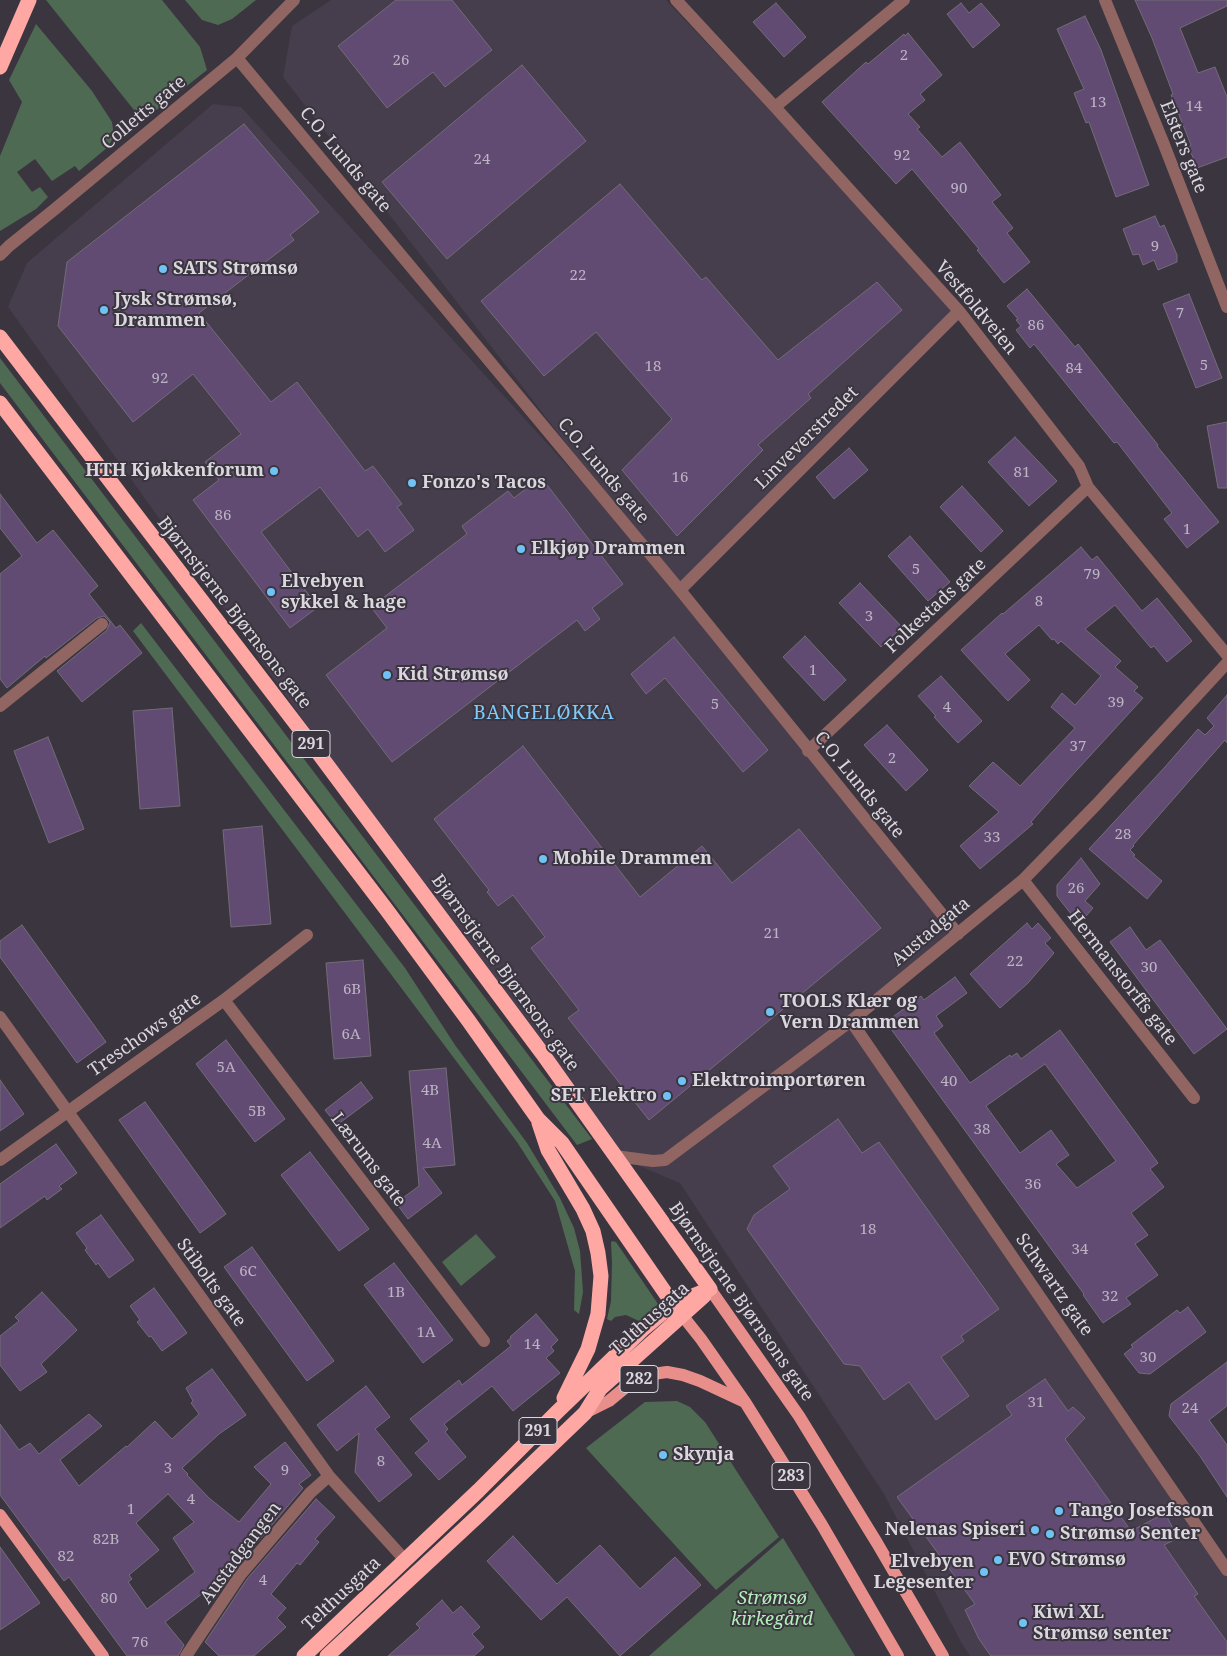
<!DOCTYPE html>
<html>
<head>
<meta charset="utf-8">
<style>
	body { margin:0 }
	canvas { display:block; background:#3a353f }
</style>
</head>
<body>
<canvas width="1227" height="1656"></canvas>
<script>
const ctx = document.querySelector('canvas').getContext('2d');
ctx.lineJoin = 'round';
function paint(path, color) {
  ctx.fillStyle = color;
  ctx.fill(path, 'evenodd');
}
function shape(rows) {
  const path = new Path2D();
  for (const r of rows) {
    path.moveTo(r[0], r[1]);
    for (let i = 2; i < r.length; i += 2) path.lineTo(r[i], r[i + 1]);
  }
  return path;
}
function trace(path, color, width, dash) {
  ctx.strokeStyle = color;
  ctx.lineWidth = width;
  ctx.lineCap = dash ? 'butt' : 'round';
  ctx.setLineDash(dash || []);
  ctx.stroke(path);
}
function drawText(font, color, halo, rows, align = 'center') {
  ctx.font = font + ' "Noto Serif",serif';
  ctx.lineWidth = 4;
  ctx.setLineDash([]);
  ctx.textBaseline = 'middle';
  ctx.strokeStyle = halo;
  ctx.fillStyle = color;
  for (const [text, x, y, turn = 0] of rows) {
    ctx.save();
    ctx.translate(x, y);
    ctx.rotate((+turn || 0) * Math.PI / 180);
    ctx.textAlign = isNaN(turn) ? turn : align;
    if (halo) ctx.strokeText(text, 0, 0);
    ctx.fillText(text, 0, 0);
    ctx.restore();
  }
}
const built = shape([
	[331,0,666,0,959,311,680,590,958,934,851,1021,1227,1570,1227,1656,970,1656,961,1642,884,1494,680,1183,615,1156,8,307,27,263,213,104,241,107,674,583,283,77,292,26]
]);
const green = shape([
	[46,0,162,0,200,47,207,70,155,111,134,110],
	[185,0,256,0,232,19,218,25,202,20],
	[36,24,92,91,112,122,114,136,108,147,79,171,75,166,52,181,35,159,17,172,32,192,40,187,48,197,36,209,0,231,0,156,22,102,9,80],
	[0,358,592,1139,577,1145,0,383],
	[141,623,405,968,455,1045,527,1143,560,1198,574,1228,580,1251,583,1292,579,1314,574,1310,575,1271,555,1201,517,1142,133,631],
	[476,1234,496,1257,461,1286,442,1262],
	[612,1241,616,1242,658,1304,641,1322,626,1315,615,1317,611,1321,607,1319,611,1301,612,1263,611,1243],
	[677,1401,690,1407,705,1422,779,1537,716,1590,586,1448,645,1402],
	[783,1538,855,1656,649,1656]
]);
const building = shape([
	[396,0,452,0,492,50,445,87,433,72,387,108,338,46,396,0],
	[1135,0,1227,0,1227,6,1180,28,1198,73,1215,67,1227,97,1227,157,1197,168,1192,155,1187,149,1191,145,1171,95,1173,94,1152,38,1135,0],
	[776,3,806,37,784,57,753,22,776,3],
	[961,3,969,13,981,3,1000,25,973,48,947,14,961,3],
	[1085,16,1101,50,1149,185,1116,197,1089,122,1086,123,1074,93,1084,89,1057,29,1085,16],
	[908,33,942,75,920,94,925,100,908,114,920,127,917,129,942,157,960,142,1001,195,992,202,1013,228,1007,233,1030,262,1004,283,977,250,979,249,912,169,896,184,822,102,866,62,868,64,904,34,905,36,908,33],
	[522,65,586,141,447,259,382,182,522,65],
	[244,124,319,212,290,235,294,240,199,313,271,402,297,382,365,471,373,466,402,504,397,507,414,530,385,552,368,529,358,537,320,487,261,532,318,607,290,628,193,500,219,480,205,462,241,434,193,374,133,422,58,326,67,262,244,124],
	[620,184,702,280,706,277,778,360,877,282,902,310,808,394,811,398,758,445,763,450,677,536,622,470,672,419,596,332,544,376,481,301,620,184],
	[1155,216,1160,227,1164,225,1177,255,1177,262,1158,270,1154,260,1143,265,1139,254,1133,255,1123,229,1155,216],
	[1027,289,1075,347,1078,344,1158,445,1157,446,1219,522,1187,548,1164,519,1172,513,1117,442,1114,443,1034,344,1030,348,1016,330,1021,326,1016,320,1018,319,1007,306,1027,289],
	[1189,294,1222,378,1196,388,1163,304,1189,294],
	[1227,422,1227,488,1218,488,1207,426,1227,422],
	[1015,437,1057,481,1029,506,988,462,1015,437],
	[849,448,868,470,834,499,816,477,849,448],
	[541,477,623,584,592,608,600,619,585,631,577,620,392,762,326,675,387,628,371,607,467,534,462,526,508,491,514,498,541,477],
	[962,486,1003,531,981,552,940,507,962,486],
	[0,494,37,543,53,530,98,586,89,594,116,628,120,625,142,653,82,702,57,671,107,630,110,622,104,616,97,618,46,658,45,656,7,688,0,679,0,574,22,556,0,528,0,494],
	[910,536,950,582,928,601,888,556,910,536],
	[1081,547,1092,560,1097,556,1142,611,1157,598,1192,641,1167,662,1154,646,1151,648,1115,605,1085,629,1121,661,1115,667,1138,687,1134,691,1143,698,1066,782,1031,822,1033,824,980,869,960,846,999,812,969,786,993,762,1020,786,1075,728,1051,707,1062,693,1075,705,1101,676,1061,641,1058,644,1054,639,1052,640,1039,625,1005,654,1030,680,1008,701,961,650,1002,613,1003,614,1081,547],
	[860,583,902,627,881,647,839,603,860,583],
	[805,636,846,680,824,701,783,657,805,636],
	[674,637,768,750,743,772,665,678,646,694,631,674,674,637],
	[941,676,982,721,958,743,934,717,936,716,918,696,941,676],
	[1227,695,1227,743,1225,740,1133,845,1134,846,1130,850,1135,855,1133,856,1162,881,1147,899,1089,849,1165,767,1198,729,1205,735,1214,726,1207,718,1227,695],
	[172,708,180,806,140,809,133,711,172,708],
	[887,725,928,770,906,791,864,745,887,725],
	[48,737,84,829,49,843,14,751,48,737],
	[523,746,640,897,702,846,732,883,799,829,881,928,649,1120,568,1018,579,1010,531,948,545,937,513,895,498,906,487,892,489,890,434,819,523,746],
	[262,826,271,924,231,927,223,830,262,826],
	[1081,858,1100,884,1085,901,1093,908,1079,924,1057,896,1057,885,1081,858],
	[1027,923,1032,929,1038,923,1051,938,1045,943,1054,953,1028,983,1000,1008,970,974,1027,923],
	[22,925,106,1042,77,1063,0,957,0,941,22,925],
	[1130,927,1146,950,1160,940,1227,1029,1194,1054,1110,942,1130,927],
	[363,960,371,1056,334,1059,326,963,363,960],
	[955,977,967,993,936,1016,943,1026,934,1033,970,1083,1010,1055,1011,1057,1017,1053,1021,1059,1060,1030,1158,1163,1150,1169,1164,1187,1131,1213,1148,1235,1135,1244,1158,1275,1126,1298,1131,1304,1103,1323,1083,1295,1084,1294,891,1029,894,1016,921,996,924,1000,955,977],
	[1045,1064,1116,1161,1077,1188,1056,1164,1069,1155,1051,1130,1020,1153,986,1106,1045,1064],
	[226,1040,285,1119,255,1142,196,1064,226,1040],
	[446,1068,455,1165,423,1168,442,1193,408,1219,396,1203,419,1186,409,1071,446,1068],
	[0,1080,24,1114,0,1131,0,1080],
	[361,1082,373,1098,337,1125,325,1110,361,1082],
	[145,1102,226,1214,200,1233,119,1120,145,1102],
	[838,1119,862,1153,879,1142,999,1309,961,1336,964,1341,941,1357,969,1396,936,1420,909,1382,884,1400,860,1366,844,1364,747,1229,754,1215,790,1189,773,1166,838,1119],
	[56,1144,77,1173,59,1186,62,1189,47,1200,45,1196,0,1228,0,1184,56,1144],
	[310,1152,369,1229,339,1251,281,1175,310,1152],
	[101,1215,134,1260,109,1278,98,1263,96,1265,85,1250,87,1248,76,1233,101,1215],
	[252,1247,334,1361,307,1381,224,1267,252,1247],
	[394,1263,453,1340,423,1363,364,1285,394,1263],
	[154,1288,187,1333,162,1351,151,1336,149,1337,137,1322,140,1320,130,1306,154,1288],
	[42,1292,77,1330,41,1364,47,1372,20,1391,0,1365,0,1336,19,1321,15,1317,42,1292],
	[1188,1307,1206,1332,1150,1374,1139,1373,1124,1354,1133,1347,1131,1345,1177,1310,1180,1313,1188,1307],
	[536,1314,558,1340,551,1347,554,1351,546,1358,560,1373,513,1411,492,1386,444,1424,448,1429,445,1432,466,1457,439,1480,415,1453,429,1441,410,1419,459,1380,462,1385,511,1346,507,1341,511,1338,510,1337,536,1314],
	[1227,1362,1227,1406,1209,1420,1227,1445,1227,1497,1200,1456,1169,1416,1171,1404,1227,1362],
	[212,1369,246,1415,219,1434,182,1468,188,1474,187,1475,209,1498,239,1522,271,1484,254,1467,285,1442,311,1475,299,1484,303,1488,235,1569,214,1600,207,1590,165,1622,184,1645,178,1656,127,1656,69,1577,64,1581,0,1495,0,1424,19,1450,30,1443,39,1454,89,1414,102,1426,60,1460,79,1486,126,1446,127,1447,155,1421,172,1439,199,1414,191,1403,193,1401,186,1388,212,1369],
	[168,1494,194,1522,173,1538,195,1572,147,1609,128,1582,132,1579,129,1575,159,1550,136,1523,168,1494],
	[1045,1379,1068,1411,1073,1407,1085,1418,1065,1439,1131,1531,1165,1513,1178,1538,1164,1545,1198,1594,1194,1596,1227,1642,1227,1656,991,1656,979,1639,965,1610,975,1604,897,1497,1012,1415,1006,1406,1045,1379],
	[366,1386,390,1417,375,1429,412,1475,379,1502,355,1472,359,1433,337,1451,317,1425,366,1386],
	[316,1499,335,1517,315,1539,319,1542,300,1565,297,1563,271,1594,286,1608,277,1618,286,1627,254,1656,219,1656,205,1642,247,1579,316,1499],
	[513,1536,557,1584,600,1545,640,1589,675,1557,701,1585,620,1656,567,1597,541,1620,487,1561,513,1536],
	[0,1547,40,1603,0,1630,0,1547],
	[442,1600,453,1613,461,1606,480,1627,472,1634,484,1647,474,1656,388,1656,420,1628,416,1624,442,1600]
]);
const minor = shape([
	[676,0,775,107,959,311,1079,466,1088,487,1227,655],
	[1105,0,1163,142,1227,307],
	[237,58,680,590,958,934],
	[775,107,904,0],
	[0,255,9,246,55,209,237,58,294,0],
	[680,590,959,311],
	[0,706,102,624],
	[808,751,1088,487],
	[1023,880,1194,1098],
	[224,1000,484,1341],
	[0,1017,329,1476,405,1560],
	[851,1021,1227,1570],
	[615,1156,653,1161,665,1160,851,1021,1023,880,1096,805,1227,663],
	[0,1160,224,1000,307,935],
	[186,1656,241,1574,310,1493,329,1476]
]);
const major = shape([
	[710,1289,799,1416,877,1543,943,1656],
	[678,1310,701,1339,745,1402,822,1525,898,1656],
	[585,1413,609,1401,632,1382,646,1375,667,1372,683,1375,700,1381,745,1402],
	[0,1515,103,1656]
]);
const highway = shape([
	[0,67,29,0],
	[0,337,319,754,542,1053,710,1289],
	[0,403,386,909,468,1020,538,1119,562,1143,673,1304],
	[539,1123,548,1150,583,1209,593,1231,598,1253,601,1276,598,1314,588,1349,564,1398],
	[304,1656,478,1491,557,1412,642,1330,673,1304,710,1289],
	[327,1656,480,1514,585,1413,600,1389,704,1296]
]);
const markers = [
	[163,269,5,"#70c2f4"],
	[104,310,5,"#70c2f4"],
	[274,471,5,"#70c2f4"],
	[412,483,5,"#70c2f4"],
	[521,549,5,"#70c2f4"],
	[271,592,5,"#70c2f4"],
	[387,675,5,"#70c2f4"],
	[543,859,5,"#70c2f4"],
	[770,1012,5,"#70c2f4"],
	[682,1081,5,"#70c2f4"],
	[667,1096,5,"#70c2f4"],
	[663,1455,5,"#70c2f4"],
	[1059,1511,5,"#70c2f4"],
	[1035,1530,5,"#70c2f4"],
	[1050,1534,5,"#70c2f4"],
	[998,1560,5,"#70c2f4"],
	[984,1572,5,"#70c2f4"],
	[1023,1623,5,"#70c2f4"]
];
const numberNames = [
	["2",904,56],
	["26",401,61],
	["13",1098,103],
	["14",1194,107],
	["92",902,156],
	["24",482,160],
	["90",959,189],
	["9",1155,247],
	["22",578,276],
	["7",1180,314],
	["86",1036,326],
	["5",1204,366],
	["18",653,367],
	["84",1074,369],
	["92",160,379],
	["81",1022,473],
	["16",680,478],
	["86",223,516],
	["1",1187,530],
	["5",916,570],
	["79",1092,575],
	["8",1039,602],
	["3",869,617],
	["1",813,671],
	["39",1116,703],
	["5",715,705],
	["4",947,708],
	["37",1078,747],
	["2",892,759],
	["28",1123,835],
	["33",992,838],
	["26",1076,889],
	["21",772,934],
	["22",1015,962],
	["30",1149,968],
	["6B",352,990],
	["6A",351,1035],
	["5A",226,1068],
	["40",949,1082],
	["4B",430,1091],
	["5B",257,1112],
	["38",982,1130],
	["4A",432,1144],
	["36",1033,1185],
	["18",868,1230],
	["34",1080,1250],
	["6C",248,1272],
	["1B",396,1293],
	["32",1110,1297],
	["1A",426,1333],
	["14",532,1345],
	["30",1148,1358],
	["31",1036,1403],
	["24",1190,1409],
	["8",381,1462],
	["3",168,1469],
	["9",285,1471],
	["4",191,1500],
	["1",131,1510],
	["82B",106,1540],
	["82",66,1557],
	["4",263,1581],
	["80",109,1599],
	["76",140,1643]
];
const shields = [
	[311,744,38],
	[639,1379,38],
	[538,1431,38],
	[791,1476,38]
];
const shieldNames = [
	["291",311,744],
	["282",639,1379],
	["291",538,1431],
	["283",791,1476]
];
const streetNames = [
	["Colletts gate",144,113,-40],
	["Elsters gate",1183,147,68],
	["C.O. Lunds gate",345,160,50],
	["Vestfoldveien",976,308,50],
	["Linveverstredet",807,438,-45],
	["C.O. Lunds gate",603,471,50],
	["Folkestads gate",936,606,-43],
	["Bjørnstjerne Bjørnsons gate",234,613,52],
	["C.O. Lunds gate",859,785,51],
	["Austadgata",931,932,-40],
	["Bjørnstjerne Bjørnsons gate",505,973,54],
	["Hermanstorffs gate",1122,978,52],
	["Treschows gate",145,1035,-35],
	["Lærums gate",368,1160,53],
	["Stibolts gate",211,1283,54],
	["Schwartz gate",1054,1285,55],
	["Bjørnstjerne Bjørnsons gate",741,1302,55],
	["Telthusgata",650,1319,-42],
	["Austadgangen",241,1553,-53],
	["Telthusgata",342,1594,-43]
];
const poiNames = [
	["SATS Strømsø",173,269],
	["Jysk Strømsø,",114,300],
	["Drammen",114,321],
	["HTH Kjøkkenforum",264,471,"right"],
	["Fonzo's Tacos",422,483],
	["Elkjøp Drammen",531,549],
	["Elvebyen",281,582],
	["sykkel & hage",281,603],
	["Kid Strømsø",397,675],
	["Mobile Drammen",553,859],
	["TOOLS Klær og",780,1002],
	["Vern Drammen",780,1023],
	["Elektroimportøren",692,1081],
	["SET Elektro",657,1096,"right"],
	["Skynja",673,1455],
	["Tango Josefsson",1069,1511],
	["Nelenas Spiseri",1025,1530,"right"],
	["Strømsø Senter",1060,1534],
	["EVO Strømsø",1008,1560],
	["Elvebyen",974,1562,"right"],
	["Legesenter",974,1583,"right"],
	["Kiwi XL",1033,1613],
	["Strømsø senter",1033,1634]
];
const parkNames = [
	["Strømsø",772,1599],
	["kirkegård",772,1620]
];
const neighbourhoodNames = [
	["BANGELØKKA",544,714]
];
paint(built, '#463d4d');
paint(green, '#4f6a52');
paint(building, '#624b73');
trace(building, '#726c78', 1);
trace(minor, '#916562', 12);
trace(major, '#e98f8b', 12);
trace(highway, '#fea7a3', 15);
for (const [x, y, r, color] of markers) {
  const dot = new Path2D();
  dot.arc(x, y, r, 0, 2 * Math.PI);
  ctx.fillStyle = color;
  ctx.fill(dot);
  trace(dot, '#3a353f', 2);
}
drawText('15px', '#bdb4c3', null, numberNames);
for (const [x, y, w] of shields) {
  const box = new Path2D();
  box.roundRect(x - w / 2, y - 13.5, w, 27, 4);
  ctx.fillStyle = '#3a353f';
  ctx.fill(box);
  trace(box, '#dbd7de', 1);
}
drawText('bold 16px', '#dbd7de', null, shieldNames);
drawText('18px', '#dbd7de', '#3a353f', streetNames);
drawText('bold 18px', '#dbd7de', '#3a353f', poiNames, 'left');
drawText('italic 18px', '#b2f1b8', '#3a353f', parkNames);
ctx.letterSpacing = '1px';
drawText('19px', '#80caf9', '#3a353f', neighbourhoodNames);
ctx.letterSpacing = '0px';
</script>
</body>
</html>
